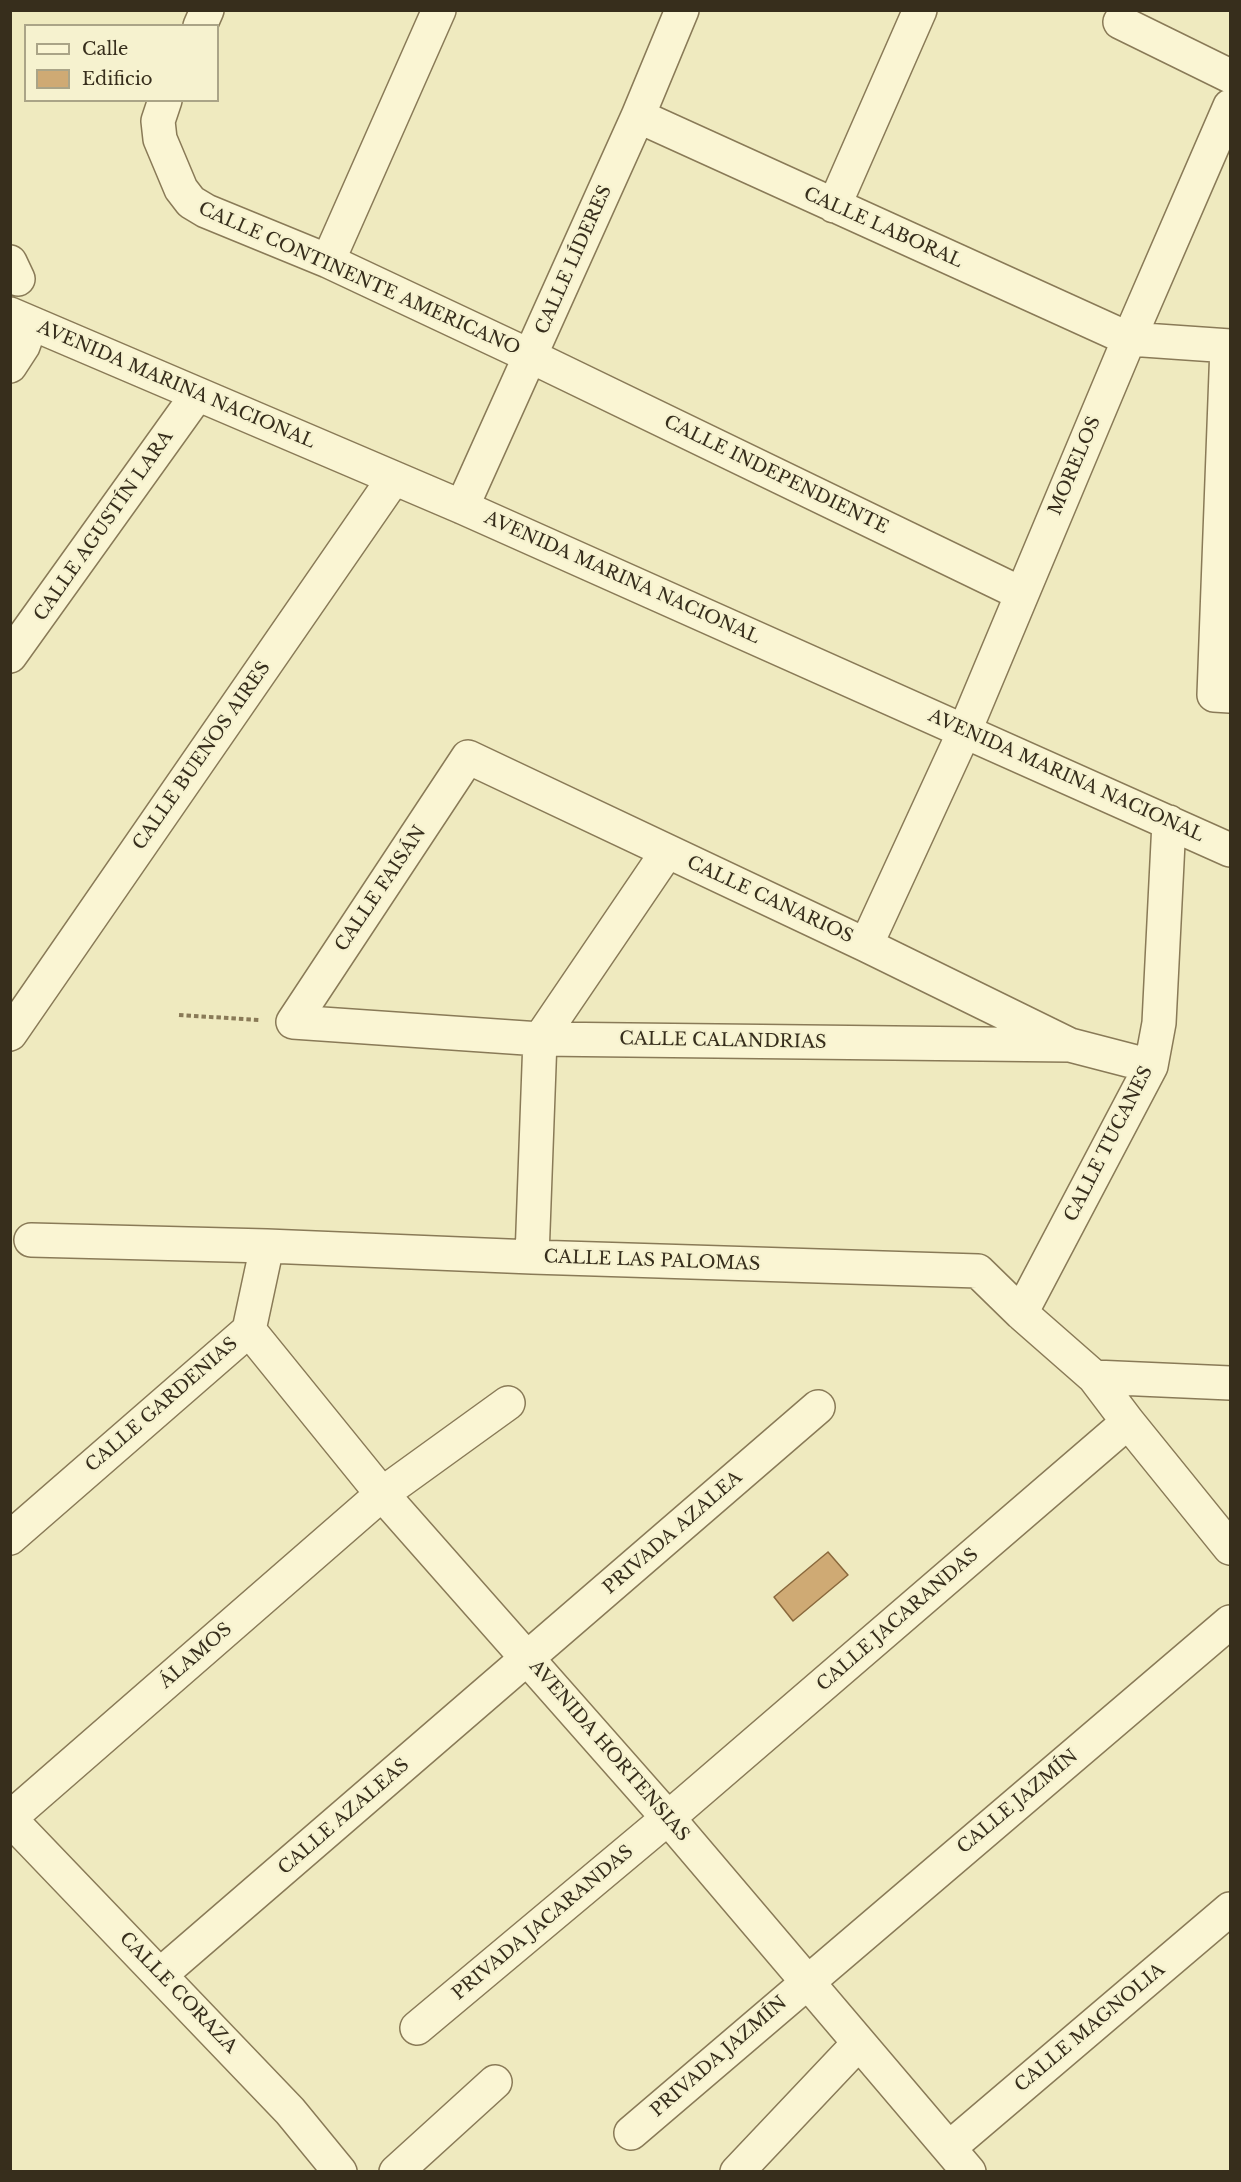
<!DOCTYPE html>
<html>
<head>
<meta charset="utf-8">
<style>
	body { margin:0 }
	#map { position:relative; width:1241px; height:2182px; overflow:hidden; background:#efeabf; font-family:"Libre Baskerville",serif }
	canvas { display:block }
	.frame { position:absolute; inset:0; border:12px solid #372e1c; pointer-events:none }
	.legend { position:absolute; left:24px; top:24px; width:195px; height:78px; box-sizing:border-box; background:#f6f2cf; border:2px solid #aaa487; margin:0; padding:8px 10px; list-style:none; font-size:18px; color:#372e1c }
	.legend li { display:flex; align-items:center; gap:12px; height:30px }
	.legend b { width:30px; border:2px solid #aaa487 }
</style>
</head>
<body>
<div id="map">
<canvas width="1241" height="2182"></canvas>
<div class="frame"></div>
<ul class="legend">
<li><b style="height:8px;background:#faf5d3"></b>Calle</li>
<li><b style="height:16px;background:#cfaa74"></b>Edificio</li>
</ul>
</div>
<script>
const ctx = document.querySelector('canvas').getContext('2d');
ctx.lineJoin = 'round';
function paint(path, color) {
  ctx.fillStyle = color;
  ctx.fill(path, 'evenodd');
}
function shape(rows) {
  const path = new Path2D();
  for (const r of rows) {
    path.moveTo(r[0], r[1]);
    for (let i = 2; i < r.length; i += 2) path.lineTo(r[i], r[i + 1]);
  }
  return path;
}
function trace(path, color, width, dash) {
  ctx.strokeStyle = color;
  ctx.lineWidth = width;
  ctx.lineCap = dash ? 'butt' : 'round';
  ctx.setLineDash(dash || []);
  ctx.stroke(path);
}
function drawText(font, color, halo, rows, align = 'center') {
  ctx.font = font + ' "Libre Baskerville",serif';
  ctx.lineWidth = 4.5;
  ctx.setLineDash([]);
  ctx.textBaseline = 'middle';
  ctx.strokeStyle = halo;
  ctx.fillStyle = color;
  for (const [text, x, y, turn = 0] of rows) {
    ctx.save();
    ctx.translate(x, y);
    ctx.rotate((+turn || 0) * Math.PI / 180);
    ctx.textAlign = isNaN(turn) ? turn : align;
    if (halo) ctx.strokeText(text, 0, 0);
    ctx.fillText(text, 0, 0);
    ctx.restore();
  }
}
const building = shape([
	[828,1552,848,1575,793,1621,774,1597,828,1552]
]);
const path = shape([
	[179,1015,259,1020]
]);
const minor = shape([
	[1120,22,1230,76],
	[200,26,207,10],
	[165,100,158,121,160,139,181,189,191,202,206,211,328,261,530,356,1022,594],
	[638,116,1129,339,1230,346],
	[834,206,920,10],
	[328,261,439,10],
	[10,262,18,279],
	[10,314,462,507,1230,850],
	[1227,346,1214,695,1230,696],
	[10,366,23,346,31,324],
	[462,507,638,116,682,10],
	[10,656,197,395],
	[866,945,965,730,1129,339,1230,106],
	[10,1034,394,478],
	[1070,1045,866,945,468,757,293,1022,540,1039,1070,1045,1151,1066],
	[31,1240,267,1246,532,1257,978,1271,1021,1313,1094,1377,1128,1422,1230,1548],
	[532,1257,540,1039,667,852],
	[1021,1313,1151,1066,1159,1023,1169,822],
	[249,1330,382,1494,668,1818,969,2172],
	[1094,1377,1230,1383],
	[10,1538,249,1330,267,1246],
	[10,1818,382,1494,508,1403],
	[10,1819,290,2111,340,2172],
	[160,1975,818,1407],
	[417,2028,668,1818,1128,1422],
	[631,2133,1230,1622],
	[949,2148,1230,1909],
	[396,2172,495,2082],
	[737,2172,859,2043]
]);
const streetNames = [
	["CALLE LABORAL",883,228,24],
	["CALLE LÍDERES",574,260,-66],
	["CALLE CONTINENTE AMERICANO",359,279,24],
	["AVENIDA MARINA NACIONAL",176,385,23],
	["MORELOS",1075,466,-67],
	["CALLE INDEPENDIENTE",776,475,26],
	["CALLE AGUSTÍN LARA",104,526,-55],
	["AVENIDA MARINA NACIONAL",622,578,24],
	["CALLE BUENOS AIRES",202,756,-55],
	["AVENIDA MARINA NACIONAL",1066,776,24],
	["CALLE FAISÁN",381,889,-56],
	["CALLE CANARIOS",770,900,25],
	["CALLE CALANDRIAS",723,1041,1],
	["CALLE TUCANES",1109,1144,-63],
	["CALLE LAS PALOMAS",652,1261,2],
	["CALLE GARDENIAS",162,1405,-41],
	["PRIVADA AZALEA",673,1533,-41],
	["CALLE JACARANDAS",898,1620,-41],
	["ÁLAMOS",196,1656,-41],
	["AVENIDA HORTENSIAS",609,1751,49],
	["CALLE JAZMÍN",1018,1802,-40],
	["CALLE AZALEAS",344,1817,-41],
	["PRIVADA JACARANDAS",543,1923,-40],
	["CALLE CORAZA",178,1993,46],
	["CALLE MAGNOLIA",1090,2028,-40],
	["PRIVADA JAZMÍN",719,2057,-41]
];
paint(building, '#cfaa74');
trace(building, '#89683c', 1.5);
trace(minor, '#897a57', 36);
trace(path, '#897a57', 4, [4.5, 3]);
trace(minor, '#faf5d3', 33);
drawText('18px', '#372e1c', '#f6f2cf', streetNames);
</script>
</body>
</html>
